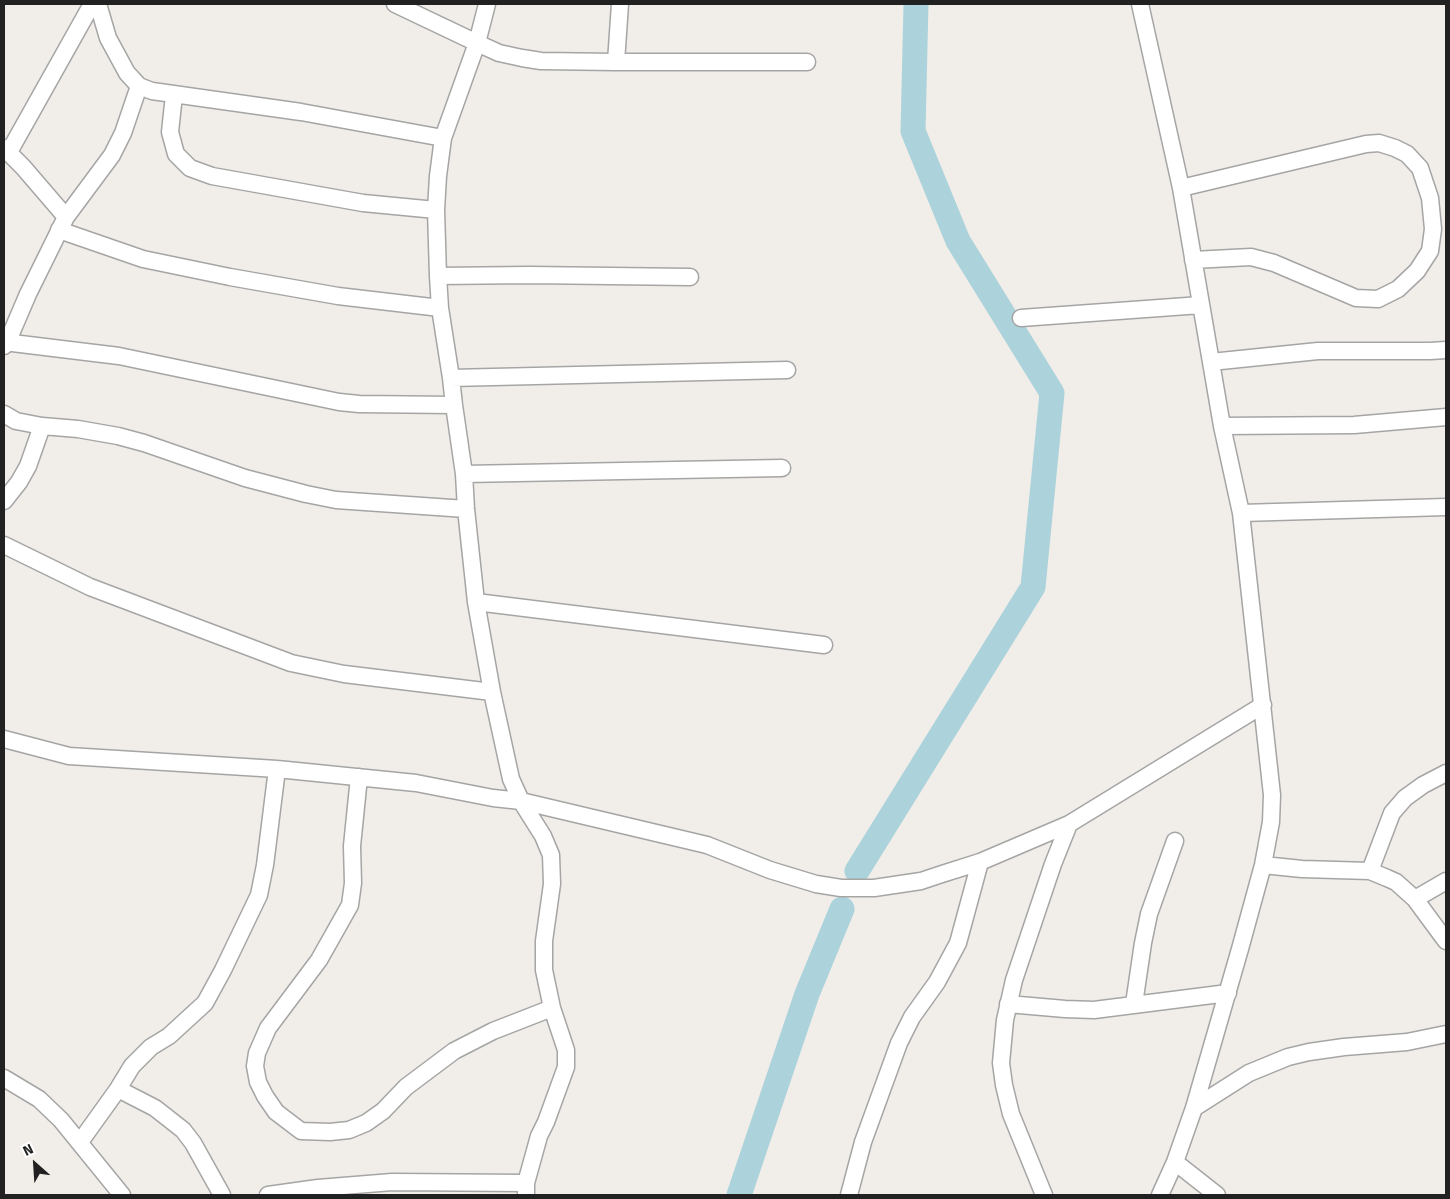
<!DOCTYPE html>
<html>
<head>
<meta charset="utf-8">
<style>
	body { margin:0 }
	#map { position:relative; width:1450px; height:1199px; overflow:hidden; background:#f1eee9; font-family:"Fira Sans",sans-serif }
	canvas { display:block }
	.frame { position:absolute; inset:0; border:5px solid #212121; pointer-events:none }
	.north { position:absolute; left:10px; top:1139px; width:50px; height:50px; -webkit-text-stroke:4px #fff; paint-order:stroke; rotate:334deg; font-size:14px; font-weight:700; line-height:20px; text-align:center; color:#212121 }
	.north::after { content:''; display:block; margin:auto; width:18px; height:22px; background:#212121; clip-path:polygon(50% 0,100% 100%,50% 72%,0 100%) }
</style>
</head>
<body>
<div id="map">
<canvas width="1450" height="1199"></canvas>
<div class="frame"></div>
<div class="north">N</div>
</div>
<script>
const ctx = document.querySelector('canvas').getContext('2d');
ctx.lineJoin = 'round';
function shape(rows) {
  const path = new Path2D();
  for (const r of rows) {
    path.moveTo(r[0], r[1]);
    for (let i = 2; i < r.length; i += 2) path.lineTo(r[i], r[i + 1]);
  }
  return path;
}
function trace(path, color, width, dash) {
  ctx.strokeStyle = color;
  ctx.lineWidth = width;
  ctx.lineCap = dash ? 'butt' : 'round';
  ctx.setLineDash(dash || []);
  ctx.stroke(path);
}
const river = shape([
	[857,871,1033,587,1052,393,958,241,913,131,916,4],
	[739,1195,807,994,842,909]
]);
const minor = shape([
	[98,4,108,38,127,73,139,86,152,91,301,112,443,138],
	[395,4,477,43,499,53,522,58,541,61,616,62,807,62],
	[487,4,477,43,443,138,438,176,436,210,438,276,440,308,451,378,454,405,464,474,466,509,476,602,492,692,511,779,521,801,543,836,551,855,552,884,544,941,544,970,552,1008,566,1050,566,1067,546,1122,539,1136,526,1183,526,1195],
	[1140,4,1181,188,1222,426,1241,513,1272,795,1271,822,1263,865,1240,949,1194,1108,1175,1162,1160,1195],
	[616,62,620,4],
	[174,95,170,132,176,154,190,168,212,176,363,203,436,210],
	[4,148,23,167,66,217,28,294,7,343,4,346],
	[9,152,92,4],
	[1181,188,1366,144,1379,143,1395,148,1407,154,1420,168,1430,198,1433,229,1430,251,1417,271,1398,289,1378,299,1356,298,1274,263,1251,257,1193,260],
	[66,217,112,155,123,133,139,86],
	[59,230,143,259,230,277,338,296,440,308],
	[438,276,530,275,690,277],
	[1021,318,1201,305],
	[4,342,119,356,339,402,359,404,454,405],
	[1211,362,1318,351,1430,351,1446,350],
	[451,378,787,370],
	[4,414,16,421,42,426,78,429,118,436,144,443,245,478,306,494,336,500,466,509],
	[1222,426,1354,425,1446,417],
	[464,474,782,468],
	[4,501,19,482,28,466,42,426],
	[1241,513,1446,507],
	[4,545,90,587,291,663,344,674,492,692],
	[476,602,824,645],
	[4,739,69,756,277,769,416,783,493,798,521,801,707,845,770,870,816,884,841,888,874,888,921,881,942,874,980,862,1069,824,1263,705],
	[359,777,352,846,353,883,350,905,319,960,268,1028,257,1053,255,1066,258,1082,265,1096,276,1112,301,1131,330,1132,349,1130,366,1123,383,1111,406,1087,454,1051,493,1031,552,1008],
	[1263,865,1302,869,1370,871,1387,878,1396,882,1415,899,1446,941],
	[1370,871,1392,813,1405,798,1423,785,1446,773],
	[1415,899,1446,881],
	[1008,1004,1065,1009,1094,1010,1228,993],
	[1134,1004,1143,943,1149,914,1175,841],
	[4,1078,39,1099,61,1120,122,1195],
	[118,1089,155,1108,183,1130,193,1143,222,1195],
	[1194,1108,1249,1073,1288,1057,1309,1052,1344,1047,1407,1042,1446,1034],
	[80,1142,118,1089,132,1066,151,1047,169,1036,205,1003,223,970,259,895,265,865,277,769],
	[1175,1162,1217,1195],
	[268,1195,318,1188,392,1182,526,1183],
	[849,1195,863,1142,899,1043,912,1017,937,982,958,943,980,862],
	[1044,1195,1011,1114,1004,1085,1001,1063,1005,1020,1014,980,1053,864,1069,824]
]);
trace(river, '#acd3db', 25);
trace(minor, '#a5a5a5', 19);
trace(minor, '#fff', 16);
</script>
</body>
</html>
